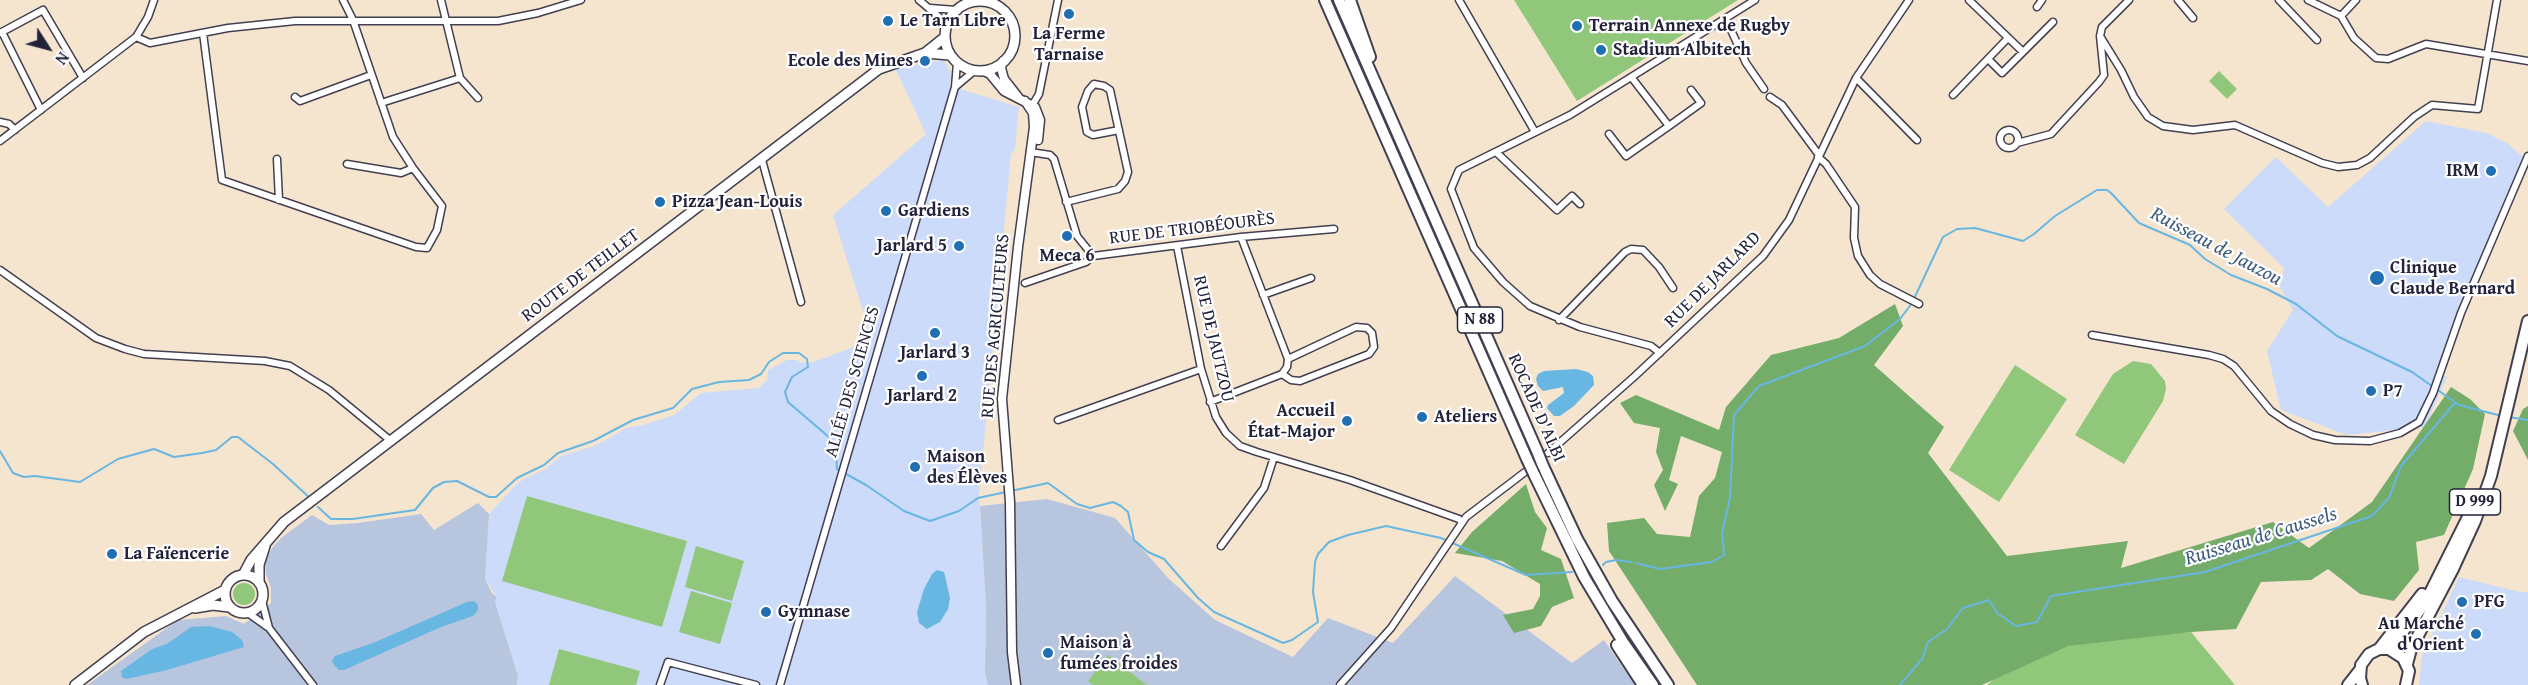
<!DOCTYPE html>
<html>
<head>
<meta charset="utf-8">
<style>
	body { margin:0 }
	#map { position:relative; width:2528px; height:685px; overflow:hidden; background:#f6e5ce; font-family:"Gentium Book Plus",serif }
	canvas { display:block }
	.north { position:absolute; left:18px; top:18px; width:60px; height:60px; -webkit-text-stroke:4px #fff; paint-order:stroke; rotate:126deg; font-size:16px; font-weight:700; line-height:24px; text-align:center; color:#22223b }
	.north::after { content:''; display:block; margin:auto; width:21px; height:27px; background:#22223b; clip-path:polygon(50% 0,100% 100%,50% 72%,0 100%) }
</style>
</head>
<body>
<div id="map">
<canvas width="2528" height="685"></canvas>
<div class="north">N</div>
</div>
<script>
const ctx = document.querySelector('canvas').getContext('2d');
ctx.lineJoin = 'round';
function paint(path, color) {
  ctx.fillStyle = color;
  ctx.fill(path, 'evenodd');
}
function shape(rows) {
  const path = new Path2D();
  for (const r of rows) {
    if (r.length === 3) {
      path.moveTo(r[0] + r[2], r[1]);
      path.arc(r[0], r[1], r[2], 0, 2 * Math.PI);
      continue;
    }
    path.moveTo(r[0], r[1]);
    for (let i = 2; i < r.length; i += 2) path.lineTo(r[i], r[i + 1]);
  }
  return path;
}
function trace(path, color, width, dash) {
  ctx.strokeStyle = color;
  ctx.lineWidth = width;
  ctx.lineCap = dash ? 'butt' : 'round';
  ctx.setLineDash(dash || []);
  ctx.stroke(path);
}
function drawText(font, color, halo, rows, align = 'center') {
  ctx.font = font + ' "Gentium Book Plus",serif';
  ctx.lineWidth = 4.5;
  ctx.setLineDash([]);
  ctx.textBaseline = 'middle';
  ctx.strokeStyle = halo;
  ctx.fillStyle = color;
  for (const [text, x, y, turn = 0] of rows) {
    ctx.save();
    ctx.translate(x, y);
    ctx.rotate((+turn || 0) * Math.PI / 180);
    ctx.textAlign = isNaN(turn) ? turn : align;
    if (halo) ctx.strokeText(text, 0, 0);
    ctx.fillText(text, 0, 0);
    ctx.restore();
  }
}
const built = shape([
	[944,60,951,72,950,86,1019,107,1015,149,1011,154,979,495,986,606,985,674,988,685,517,685,518,676,495,602,497,597,485,579,489,514,515,486,525,478,544,470,561,456,597,445,626,428,643,425,674,415,701,393,759,388,767,380,768,370,787,360,797,360,802,363,814,362,872,340,833,215,926,134,895,68],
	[2426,121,2486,133,2507,143,2523,157,2457,312,2436,372,2447,377,2425,427,2347,435,2281,410,2267,351,2293,310,2280,287,2284,268,2224,209,2276,157,2328,207],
	[2459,577,2520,592,2528,592,2528,685,2419,685,2422,656]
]);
const industrial = shape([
	[1047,499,1115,518,1169,579,1215,620,1293,657,1328,618,1393,643,1455,576,1572,663,1604,640,1635,685,988,685,985,674,986,606,980,506],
	[478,503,489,514,485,579,492,593,497,597,495,602,518,676,517,685,87,685,178,620,226,616,244,624,271,603,271,588,266,574,265,561,272,548,281,538,312,515,329,525,358,523,421,514,434,530]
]);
const green = shape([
	[1514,0,1738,0,1577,101],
	[2219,71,2237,89,2227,99,2209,81],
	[2133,361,2151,364,2165,381,2166,389,2163,401,2124,464,2075,435,2113,374],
	[2015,365,2067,399,1999,502,1949,470],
	[527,496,687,541,662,627,502,581],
	[696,546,744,561,732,601,685,587],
	[244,594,11],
	[691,591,732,603,720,644,679,632],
	[2191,632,2235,685,1987,685,2035,644],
	[559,649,640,671,636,685,549,685],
	[1108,655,1147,685,1093,685,1088,681]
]);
const forest = shape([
	[1895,304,1903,326,1874,365,1944,427,1928,453,2007,556,2128,541,2121,568,2273,522,2309,548,2372,502,2451,387,2470,399,2485,414,2473,469,2444,535,2416,542,2419,570,2394,601,2360,594,2328,569,2311,580,2261,582,2236,629,2191,632,2068,646,1982,685,1697,685,1609,551,1607,523,1644,518,1657,534,1690,537,1699,496,1715,478,1722,452,1681,436,1669,480,1678,484,1665,511,1654,485,1663,470,1656,452,1660,428,1634,423,1620,403,1636,395,1719,430,1726,407,1771,355,1839,338],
	[2528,406,2528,460,2513,431,2523,409],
	[1526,484,1535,512,1547,528,1541,550,1561,559,1574,598,1552,607,1541,626,1514,633,1503,615,1533,609,1540,596,1540,584,1502,561,1455,553,1472,532]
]);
const water = shape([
	[1576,369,1588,372,1593,376,1594,385,1574,406,1560,416,1554,416,1547,408,1548,405,1564,393,1563,387,1543,391,1538,386,1536,379,1538,374,1544,371],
	[937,570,944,572,950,598,948,609,940,622,927,629,919,623,917,612,924,589,932,574],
	[474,601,478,605,478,610,473,616,441,627,344,670,339,670,334,665,332,661,335,656,373,643,467,602],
	[209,626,232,632,242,640,244,647,167,670,126,679,122,677,121,671,152,649,167,644,191,627]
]);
const stream = shape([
	[2508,417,2528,420],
	[0,451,13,473,24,477,35,476,80,482,118,459,154,449,174,457,202,453,216,450,232,437,238,437,273,464,311,499],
	[318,507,331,519,353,519,415,510,433,488,444,482,457,481,489,497,496,497,517,478,544,465,558,453,593,441,633,420,673,408,692,389,719,382,749,380,761,374,769,362,783,353,799,353,807,359,808,367,792,377,785,392,788,402,830,438,836,449,837,469,866,485,904,511,930,521,959,511,978,498,1048,483,1077,504,1090,508,1113,502,1121,506,1128,512,1134,540,1148,552,1164,559,1198,598,1214,612,1283,643,1292,640,1318,622,1313,592,1315,562,1318,554,1329,542,1348,535,1386,526,1441,538,1526,575,1572,572],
	[1636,563,1660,569,1712,562,1724,555,1722,533,1730,498,1734,415,1759,386,1865,346,1900,319,1912,303,1943,237,1957,229,1975,228,2023,241,2034,234,2055,216,2097,190,2107,190,2111,193,2139,223,2190,245,2205,259,2231,275,2267,289,2296,304,2337,336,2412,372,2459,405,2502,416],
	[1603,565,1606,562,1616,560,1631,562],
	[1900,685,1922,659,1928,642,1947,629,1963,608,1989,600,1997,613,2016,626,2037,622,2051,596,2205,572,2372,516,2389,498,2401,466,2453,405,2457,403]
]);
const minor = shape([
	[441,0,460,78,478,98],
	[919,0,938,16,946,28],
	[1459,0,1535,132],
	[1969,0,2023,52,2053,22],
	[2178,0,2193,18],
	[2279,0,2317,40],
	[2308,0,2341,16],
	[2037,7,2042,0],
	[930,8,956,10],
	[2341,16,2354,38,2376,58,2388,59,2426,44,2528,61],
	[2341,16,2356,0],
	[1726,19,1746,63,1764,89],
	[2,32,41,110],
	[0,33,43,10,83,78],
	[203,33,222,180,416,247,427,248,437,230,442,206,413,168,393,137,353,20,343,0],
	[2100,36,2121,70,2134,97,2148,117,2163,126,2193,130,2235,125,2322,163,2338,167,2357,165,2370,158,2414,117,2432,105,2478,109,2497,0],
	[136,37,150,43,228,28,295,21,498,21,538,13,581,0],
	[1988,59,2002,73,2023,52],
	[957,63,955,87,974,71],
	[1632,78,1669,126,1701,103,1691,90],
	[1856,78,1917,140],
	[1953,95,2008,38],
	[295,97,300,101,371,75],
	[1770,97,1782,105,1819,155],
	[381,103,460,78],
	[1033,104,1039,94,1058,0],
	[0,122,9,124,15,130],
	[2009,139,9],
	[1609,134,1626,156,1669,126],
	[0,141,136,37,148,17,154,0],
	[2017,143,2051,134,2099,82,2104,75,2100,36,2102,27,2129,0],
	[1030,152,1050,155,1054,159,1077,236,1093,256],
	[1496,152,1557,210,1572,196,1580,204],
	[1818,157,1826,164,1855,207,1854,238,1858,256,1870,275,1880,284,1919,304],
	[277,159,279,200],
	[762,160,801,302],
	[347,164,401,173,413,168],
	[1066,202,1118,189,1125,181,1128,172,1110,90,1104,86,1094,84,1088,91,1082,107,1087,132,1093,135,1119,130],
	[1241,237,1288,359],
	[1177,246,1201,369,1216,417,1226,433,1240,446,1257,452,1350,480,1459,519,1462,523],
	[0,270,96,338,125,349,144,354,265,361,290,366,329,390,391,441],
	[1025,283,1086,262,1093,256,1241,237,1334,229],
	[1263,295,1311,278],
	[1559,320,1625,252,1631,249,1643,250,1659,267,1673,288],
	[2092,335,2209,355,2223,359,2234,366,2271,411,2290,424,2313,435,2335,440,2370,441,2400,433,2419,422,2433,393,2461,313,2528,156],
	[1660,353,1651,346,1580,327,1530,306,1503,282,1474,248,1451,189,1459,170,1570,115,1755,0],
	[1210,402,1282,374,1291,380,1300,381,1369,354,1374,347,1372,333,1367,328,1356,327,1288,359,1287,367,1282,374],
	[1058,420,1201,369],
	[1548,453,1635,376,1763,256,1789,220,1856,78,1909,0],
	[1221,546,1264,488,1274,457],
	[262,601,269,628],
	[248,613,269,628,313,685],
	[660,685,668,662,756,685],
	[780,685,955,87],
	[1340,685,1391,628,1466,517,1525,472]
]);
const tertiary = shape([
	[1003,61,1001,68,1004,79,1018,97],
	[984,71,990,74,1004,91,1035,107,1040,120,1038,140],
	[1016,685,1012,652,1010,502,1002,399,1018,247,1034,127,1033,113,1025,101]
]);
const secondary = shape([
	[980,36,35],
	[925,53,950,55],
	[244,594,19],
	[243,575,251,560,284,522,879,69,925,53,945,37],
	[259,583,259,565,265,546],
	[195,608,213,605,229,607],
	[75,685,144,632,225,590]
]);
const primary = shape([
	[2379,649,2422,594],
	[2389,649,2420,610,2431,591,2475,503],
	[2407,664,2411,649,2453,569,2475,521,2491,476,2528,321],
	[2348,685,2359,671],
	[2362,685,2360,678,2361,665,2369,654,2379,649,2389,649,2403,658,2409,671,2406,685]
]);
const trunk = shape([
	[1325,0,1527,459],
	[1339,0,1537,451],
	[1350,0,1370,57],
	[1543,466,1577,539,1612,601,1668,685],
	[1534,474,1584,577,1623,642,1653,685],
	[1617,645,1643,685]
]);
const trunkBridge = shape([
	[1537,451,1543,466],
	[1527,459,1534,474]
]);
const markers = [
	[1069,14,6,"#1f6fb2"],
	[888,21,6,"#1f6fb2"],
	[1577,26,6,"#1f6fb2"],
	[1601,50,6,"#1f6fb2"],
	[925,61,6,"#1f6fb2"],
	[2491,171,6,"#1f6fb2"],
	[660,202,6,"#1f6fb2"],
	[886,211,6,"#1f6fb2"],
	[1067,236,6,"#1f6fb2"],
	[959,246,6,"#1f6fb2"],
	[2377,278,8,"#1f6fb2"],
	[935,333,6,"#1f6fb2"],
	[922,376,6,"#1f6fb2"],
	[2371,391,6,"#1f6fb2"],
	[1422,417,6,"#1f6fb2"],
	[1347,421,6,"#1f6fb2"],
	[915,467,6,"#1f6fb2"],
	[112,554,6,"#1f6fb2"],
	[2462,602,6,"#1f6fb2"],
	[766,612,6,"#1f6fb2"],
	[2476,634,6,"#1f6fb2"],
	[1048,653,6,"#1f6fb2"]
];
const shields = [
	[1480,320,45],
	[2475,502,51]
];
const shieldNames = [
	["N 88",1480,320],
	["D 999",2475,502]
];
const poiNames = [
	["Le Tarn Libre",900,21],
	["Terrain Annexe de Rugby",1589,26],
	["La Ferme",1069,34,"center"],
	["Tarnaise",1069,55,"center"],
	["Stadium Albitech",1613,50],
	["Ecole des Mines",913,61,"right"],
	["IRM",2479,171,"right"],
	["Pizza Jean-Louis",672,202],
	["Gardiens",898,211],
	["Jarlard 5",947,246,"right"],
	["Meca 6",1067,256,"center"],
	["Clinique",2390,268],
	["Claude Bernard",2390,289],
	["Jarlard 3",935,353,"center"],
	["P7",2383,391],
	["Jarlard 2",922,396,"center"],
	["Accueil",1335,411,"right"],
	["État-Major",1335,432,"right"],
	["Ateliers",1434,417],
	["Maison",927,457],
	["des Élèves",927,478],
	["La Faïencerie",124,554],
	["PFG",2474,602],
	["Gymnase",778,612],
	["Au Marché",2464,624,"right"],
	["d'Orient",2464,645,"right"],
	["Maison à",1060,643],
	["fumées froides",1060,664]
];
const streetNames = [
	["RUE DE TRIOBÉOURÈS",1192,229,-7],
	["ROUTE DE TEILLET",581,276,-37],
	["RUE DE JARLARD",1713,280,-45],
	["RUE DES AGRICULTEURS",996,326,-85],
	["RUE DE JAUTZOU",1213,339,77],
	["ALLÉE DES SCIENCES",853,382,-74],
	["ROCADE D'ALBI",1536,408,66]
];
const waterNames = [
	["Ruisseau de Jauzou",2216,247,28],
	["Ruisseau de Caussels",2261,537,-17]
];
paint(built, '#cbdbf9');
paint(industrial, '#b7c5de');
paint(green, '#90c77a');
paint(forest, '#74ac6a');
paint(water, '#68b6e2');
trace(stream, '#68b6e2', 2);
trace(minor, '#423f51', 9);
trace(tertiary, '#423f51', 11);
trace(secondary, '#423f51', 12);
trace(primary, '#423f51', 14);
trace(trunk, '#423f51', 14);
trace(minor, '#fff', 6);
trace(tertiary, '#fff', 8);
trace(secondary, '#fff', 9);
trace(primary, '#fff', 10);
trace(trunk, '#fff', 10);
trace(trunkBridge, '#423f51', 14, []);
trace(trunkBridge, '#fff', 10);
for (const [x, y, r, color] of markers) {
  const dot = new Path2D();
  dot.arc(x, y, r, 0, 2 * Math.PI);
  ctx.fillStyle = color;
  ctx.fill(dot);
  trace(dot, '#fff', 2);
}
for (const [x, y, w] of shields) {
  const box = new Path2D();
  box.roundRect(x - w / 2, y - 13, w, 26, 4.5);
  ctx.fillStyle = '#fff';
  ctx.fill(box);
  trace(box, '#22223b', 1.5);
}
drawText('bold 16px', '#22223b', null, shieldNames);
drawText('bold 18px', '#22223b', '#fff', poiNames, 'left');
drawText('18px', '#22223b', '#fff', streetNames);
drawText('italic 20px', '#3e5d7e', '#fff', waterNames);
</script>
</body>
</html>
